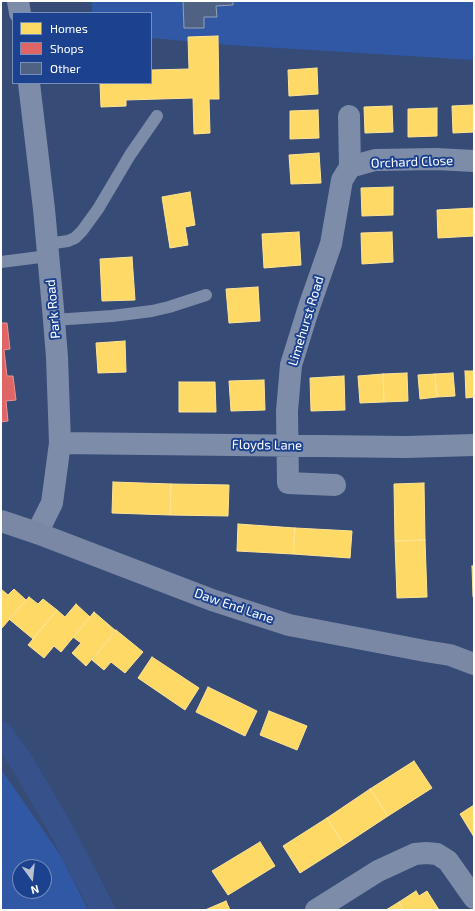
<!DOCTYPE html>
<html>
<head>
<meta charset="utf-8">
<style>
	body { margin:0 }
	#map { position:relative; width:475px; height:911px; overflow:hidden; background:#364b75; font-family:"Exo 2",sans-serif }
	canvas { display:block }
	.frame { position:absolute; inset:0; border:2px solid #fff; pointer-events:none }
	.legend { position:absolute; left:12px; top:12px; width:140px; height:72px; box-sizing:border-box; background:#1c428f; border:1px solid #778ebc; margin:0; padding:5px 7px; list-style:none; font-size:12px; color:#fff }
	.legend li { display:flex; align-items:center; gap:8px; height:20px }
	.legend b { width:20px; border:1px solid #778ebc }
	.north { position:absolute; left:12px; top:859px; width:40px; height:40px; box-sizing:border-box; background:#1c428f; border:1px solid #778ebc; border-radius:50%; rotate:165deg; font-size:11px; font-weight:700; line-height:16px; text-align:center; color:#fff }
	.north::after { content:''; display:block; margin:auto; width:14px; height:18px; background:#b9c0cf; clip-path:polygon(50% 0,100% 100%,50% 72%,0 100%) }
</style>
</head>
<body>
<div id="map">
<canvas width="475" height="911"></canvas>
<div class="frame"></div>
<ul class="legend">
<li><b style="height:11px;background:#ffd966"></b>Homes</li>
<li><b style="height:11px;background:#e06666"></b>Shops</li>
<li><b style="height:11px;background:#506283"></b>Other</li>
</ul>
<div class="north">N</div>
</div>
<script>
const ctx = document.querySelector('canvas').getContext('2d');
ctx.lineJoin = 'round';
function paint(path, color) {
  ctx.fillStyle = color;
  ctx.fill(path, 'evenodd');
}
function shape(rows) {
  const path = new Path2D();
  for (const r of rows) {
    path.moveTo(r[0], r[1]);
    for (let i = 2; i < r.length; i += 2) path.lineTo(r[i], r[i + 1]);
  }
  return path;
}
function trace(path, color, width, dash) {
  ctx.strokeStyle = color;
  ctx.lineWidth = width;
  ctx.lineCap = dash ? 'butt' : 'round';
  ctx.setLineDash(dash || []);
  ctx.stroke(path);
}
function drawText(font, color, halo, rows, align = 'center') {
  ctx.font = font + ' "Exo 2",sans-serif';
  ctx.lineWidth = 4;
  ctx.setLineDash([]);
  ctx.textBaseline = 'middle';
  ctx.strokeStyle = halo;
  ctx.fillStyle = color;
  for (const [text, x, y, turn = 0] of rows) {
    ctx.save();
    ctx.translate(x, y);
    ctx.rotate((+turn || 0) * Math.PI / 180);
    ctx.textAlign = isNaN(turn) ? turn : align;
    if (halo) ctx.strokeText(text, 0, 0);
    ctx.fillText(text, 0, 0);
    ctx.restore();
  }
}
const green = shape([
	[92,1,474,1,474,60,229,45,151,38,151,13,92,13],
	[1,769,61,856,88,910,1,910],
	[20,867,44,867,44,891,20,891]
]);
const homes = shape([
	[218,36,219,99,209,99,210,133,194,134,193,98,126,100,126,106,101,107,100,83,151,83,151,70,189,69,188,37,218,36],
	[317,68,318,94,289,96,288,70,317,68],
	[474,105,474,132,453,133,452,106,474,105],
	[392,106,393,132,365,133,364,107,392,106],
	[437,108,437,136,408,137,408,109,437,108],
	[318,110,319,138,290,139,290,111,318,110],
	[319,153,321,183,291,184,289,155,319,153],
	[393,187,393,215,362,216,361,188,393,187],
	[190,192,195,225,185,227,188,245,170,248,162,197,190,192],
	[474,208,474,236,438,238,437,210,474,208],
	[299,232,301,265,264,268,262,234,299,232],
	[392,232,393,262,362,264,361,233,392,232],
	[132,257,135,300,102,301,100,259,132,257],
	[258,287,260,321,229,323,226,289,258,287],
	[125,341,126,372,98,373,96,343,125,341],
	[465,371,474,371,474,397,466,398,465,371],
	[407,373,408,401,384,402,383,374,407,373],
	[453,373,455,396,437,397,435,374,453,373],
	[383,374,384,402,360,403,358,376,383,374],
	[435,374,437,397,420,399,418,375,435,374],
	[344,376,345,410,311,411,310,378,344,376],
	[264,380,265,410,231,411,229,381,264,380],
	[179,382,215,382,216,412,179,412,179,382],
	[113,482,171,484,170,515,112,513,113,482],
	[424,483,425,540,395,541,394,484,424,483],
	[171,484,229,485,228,516,170,515,171,484],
	[238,524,295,528,293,554,237,551,238,524],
	[295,528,352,531,350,558,293,554,295,528],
	[425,540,427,597,397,598,395,541,425,540],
	[472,566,474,566,474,597,473,597,472,566],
	[1,589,8,595,14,589,26,600,2,628,1,627,1,589],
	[29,597,38,604,43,599,57,610,33,639,9,619,29,597],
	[76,604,90,617,61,652,54,646,44,658,28,645,57,610,65,617,76,604],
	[94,612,116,631,86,666,72,653,81,643,73,637,94,612],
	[116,630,143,652,125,673,111,662,104,670,92,660,116,630],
	[152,657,199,688,185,710,138,678,152,657],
	[208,687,257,711,245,736,196,712,208,687],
	[269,711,307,726,297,750,260,735,269,711],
	[414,761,432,788,388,816,370,789,414,761],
	[370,789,388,816,344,845,327,818,370,789],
	[474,805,474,837,460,814,474,805],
	[327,818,344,845,300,873,283,846,327,818],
	[260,842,275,866,228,895,212,871,260,842],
	[416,891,419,896,427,891,439,910,403,910,399,902,416,891],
	[226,901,230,910,205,910,226,901],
	[399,902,403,910,386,910,399,902]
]);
const shops = shape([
	[1,323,7,323,10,349,4,350,7,376,13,376,16,400,6,401,8,421,1,422,1,323]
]);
const canal = shape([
	[1,733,21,761,62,831,103,910]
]);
const building = shape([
	[183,1,233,1,233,5,216,6,217,17,204,17,204,28,184,28,183,1]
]);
const lane = shape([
	[47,244,68,241,75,238,82,231,98,209,130,155,157,116],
	[1,262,48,256],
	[54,320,112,316,152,311,169,307,206,295]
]);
const street = shape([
	[18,1,20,13],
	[29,83,44,209,54,320,57,357,60,443,52,503,37,533],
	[350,167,375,160,436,159,474,161],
	[60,443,406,447,474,445],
	[335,485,288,483,287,411,291,365,309,307,331,244,342,180,350,167,349,116],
	[316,910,378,871,415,854,426,853,437,854,448,861,474,898]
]);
const secondary = shape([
	[1,521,37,533,212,600,289,625,425,651,450,655,474,664]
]);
const streetNames = [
	["Orchard Close",412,162,-2],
	["Park Road",53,309,-95],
	["Limehurst Road",306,321,-73],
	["Floyds Lane",267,445,1],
	["Daw End Lane",234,606,19]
];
paint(green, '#3058a5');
paint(homes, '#ffd966');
trace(homes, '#ffe494', 1);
paint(shops, '#e06666');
trace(shops, '#e99494', 1);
trace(canal, '#37518a', 24);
paint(building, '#506283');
trace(building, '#929fb6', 1);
trace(lane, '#7d8ca8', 12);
trace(street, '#7d8ca8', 22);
trace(secondary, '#7a87a5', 22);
drawText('13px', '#fff', '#1c428f', streetNames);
</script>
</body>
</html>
